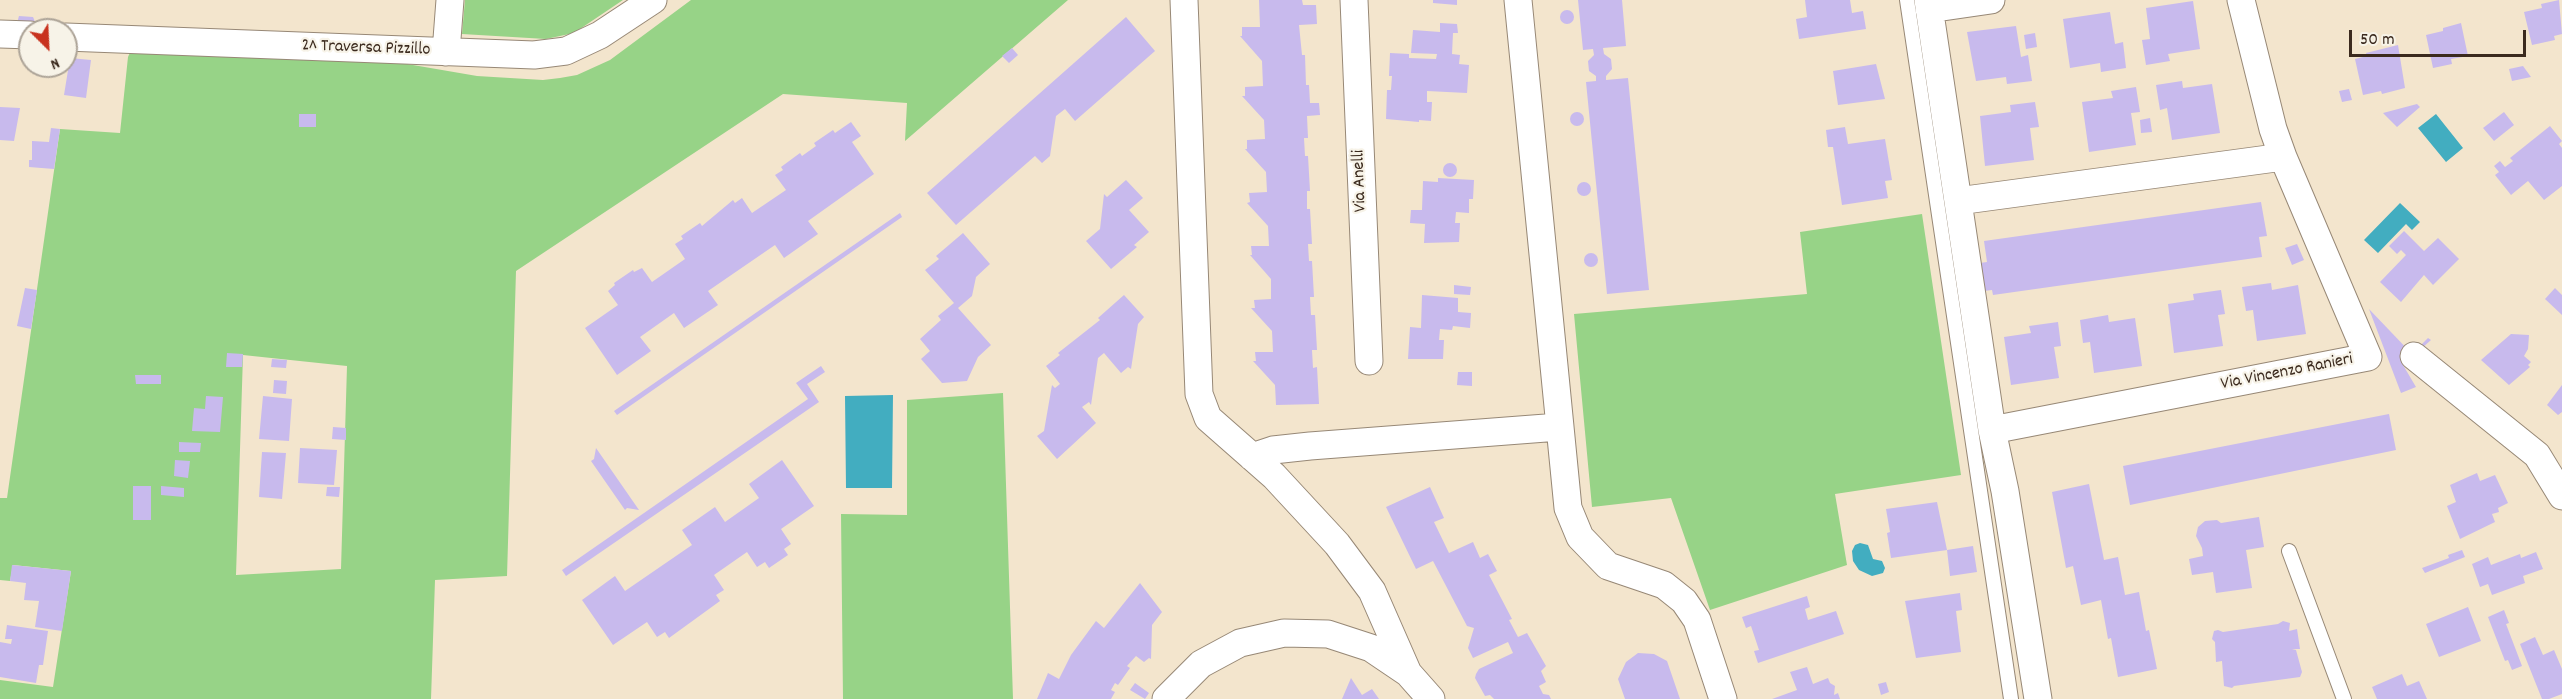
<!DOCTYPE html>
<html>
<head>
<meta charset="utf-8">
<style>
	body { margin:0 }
	#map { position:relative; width:2562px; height:699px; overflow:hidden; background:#f3e5cd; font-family:Dekko,sans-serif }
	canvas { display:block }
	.north { position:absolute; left:18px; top:18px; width:60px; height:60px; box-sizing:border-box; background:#f7f3e8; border:2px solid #aca397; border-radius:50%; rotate:156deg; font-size:16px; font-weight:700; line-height:24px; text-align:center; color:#3b2a1e }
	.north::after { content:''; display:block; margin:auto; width:21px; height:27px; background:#c8321e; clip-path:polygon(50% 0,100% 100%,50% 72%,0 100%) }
	.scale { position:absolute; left:2349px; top:30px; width:177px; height:27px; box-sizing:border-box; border:3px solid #3b2a1e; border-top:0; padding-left:8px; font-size:18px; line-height:21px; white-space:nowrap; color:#3b2a1e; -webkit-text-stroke:4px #f7f3e8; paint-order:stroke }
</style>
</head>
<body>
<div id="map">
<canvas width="2562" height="699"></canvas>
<div class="north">N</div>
<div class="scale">50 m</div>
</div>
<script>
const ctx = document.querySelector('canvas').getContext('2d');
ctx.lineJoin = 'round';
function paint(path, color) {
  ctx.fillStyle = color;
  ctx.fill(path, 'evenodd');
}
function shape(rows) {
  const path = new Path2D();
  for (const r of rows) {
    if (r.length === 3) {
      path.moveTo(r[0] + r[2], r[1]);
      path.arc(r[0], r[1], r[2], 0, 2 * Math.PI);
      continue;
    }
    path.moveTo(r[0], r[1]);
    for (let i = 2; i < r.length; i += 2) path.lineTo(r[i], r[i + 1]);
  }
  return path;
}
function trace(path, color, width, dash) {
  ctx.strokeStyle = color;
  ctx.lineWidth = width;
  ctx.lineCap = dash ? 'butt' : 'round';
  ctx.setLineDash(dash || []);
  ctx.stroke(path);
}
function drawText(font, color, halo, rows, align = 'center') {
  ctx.font = font + ' Dekko,sans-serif';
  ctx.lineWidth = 4.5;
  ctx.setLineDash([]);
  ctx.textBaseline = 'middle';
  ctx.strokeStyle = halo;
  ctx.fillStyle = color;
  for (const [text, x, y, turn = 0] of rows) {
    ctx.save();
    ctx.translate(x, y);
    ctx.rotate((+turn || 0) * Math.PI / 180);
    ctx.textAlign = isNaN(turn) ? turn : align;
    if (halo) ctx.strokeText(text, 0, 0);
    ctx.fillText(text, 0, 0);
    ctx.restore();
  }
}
const green = shape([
	[465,0,623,0,574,33,546,39,462,34],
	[691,0,1068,0,905,141,907,103,783,94,516,271,507,576,435,580,431,699,0,699,0,680,53,687,71,571,13,565,10,581,0,580,0,498,7,498,60,129,120,133,128,57,132,48,378,59,477,76,543,80,560,78,577,75,610,60],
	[243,355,347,366,341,569,236,575],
	[1922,214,1961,475,1835,494,1847,565,1710,610,1671,498,1592,507,1574,314,1807,294,1800,232],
	[1003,393,1013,699,843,699,841,514,907,515,907,400]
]);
const water = shape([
	[2436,114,2463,148,2446,162,2418,128],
	[2400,203,2420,222,2412,230,2406,224,2378,253,2364,240],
	[893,395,892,488,846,488,845,396],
	[1860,543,1868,545,1873,559,1882,561,1885,568,1883,573,1872,576,1859,570,1853,561,1852,551,1855,545]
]);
const building = shape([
	[1259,0,1302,0,1303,5,1316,5,1317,24,1299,25,1302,55,1305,55,1306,85,1309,85,1310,103,1319,103,1320,115,1307,116,1308,138,1304,138,1305,156,1308,156,1310,191,1307,191,1307,209,1310,209,1312,244,1308,244,1309,261,1312,261,1314,297,1310,297,1311,315,1315,315,1317,350,1312,350,1313,368,1317,367,1319,404,1276,405,1275,385,1253,361,1256,361,1255,352,1273,352,1272,331,1251,308,1255,308,1254,300,1271,299,1271,279,1250,255,1252,255,1251,246,1269,246,1268,226,1247,203,1250,202,1249,193,1267,192,1266,172,1245,149,1247,149,1247,140,1265,139,1264,120,1242,96,1245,96,1245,87,1263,86,1262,61,1240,36,1242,36,1242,27,1260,27],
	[1433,0,1457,0,1457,5,1433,3],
	[1578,0,1622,0,1626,46,1603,48,1604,54,1611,59,1612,69,1606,76,1606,80,1628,78,1649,290,1607,294,1586,82,1596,81,1596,76,1589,71,1588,61,1594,55,1593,49,1583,50],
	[1805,0,1850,0,1852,13,1863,11,1866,29,1799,39,1796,19,1807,17],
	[2559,0,2562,34,2554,36,2555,40,2532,45,2524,12,2542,8,2541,4],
	[2193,1,2200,49,2168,54,2170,61,2146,65,2142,40,2150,39,2146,8],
	[1567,17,7],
	[2110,12,2115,44,2123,42,2126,68,2101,72,2100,63,2070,68,2063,19],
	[19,16,33,17,36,24,17,23],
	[1126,17,1155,51,1075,121,1065,109,1056,116,1050,156,1042,163,1035,156,956,225,927,193],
	[1440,23,1457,24,1458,33,1453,33,1452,54,1460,55,1459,64,1469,65,1467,93,1427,91,1427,102,1432,102,1431,121,1419,120,1419,122,1386,119,1387,90,1391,90,1392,76,1389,76,1390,53,1409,54,1409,58,1436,59,1437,54,1411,53,1413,30,1440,32],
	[2461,23,2468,56,2451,59,2452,64,2433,68,2426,35,2443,31,2443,28],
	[2016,26,2021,57,2028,55,2032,81,2007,84,2006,77,1976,81,1967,32],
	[2035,33,2037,47,2026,49,2024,35],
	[2398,45,2405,88,2382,94,2381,91,2363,95,2355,59,2367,56,2366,53],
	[1012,48,1018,55,1009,63,1002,56],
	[70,58,91,60,86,98,64,95],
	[1876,64,1885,99,1838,105,1833,71],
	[2523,66,2531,77,2512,81,2509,69],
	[2182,81,2183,88,2212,84,2220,133,2172,140,2167,108,2160,110,2156,85],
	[2136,87,2140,112,2131,113,2136,145,2089,152,2082,102,2113,98,2111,91],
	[2349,89,2352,100,2342,102,2339,91],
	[2035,102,2039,127,2030,128,2034,160,1985,166,1980,116,2011,112,2010,105],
	[2417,104,2420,107,2397,127,2383,113],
	[0,107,20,108,14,141,0,140],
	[1577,119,7],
	[2504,112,2514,125,2494,141,2483,128],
	[299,114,316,114,316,127,299,127],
	[2150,118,2152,132,2141,133,2140,120],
	[851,122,861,136,852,142,874,174,808,221,818,234,784,258,775,245,708,291,718,305,684,328,674,313,640,337,651,351,617,375,585,328,618,305,608,291,615,285,614,283,633,270,634,272,642,268,652,282,685,259,675,244,683,239,681,236,700,223,702,226,733,200,735,203,742,198,752,213,786,190,775,175,783,170,781,167,800,153,802,156,816,146,814,143,833,130,835,133],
	[2550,126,2562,141,2559,144,2562,148,2562,186,2544,200,2528,181,2511,195,2495,175,2499,172,2494,166,2500,161,2505,167,2513,161,2510,158],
	[1845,127,1848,144,1885,139,1892,180,1885,181,1888,198,1842,205,1833,147,1828,147,1826,130],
	[51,128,60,129,54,169,29,167,29,160,32,160,32,141,49,142],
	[1450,170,7],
	[1438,178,1474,180,1473,199,1469,199,1469,213,1456,212,1455,223,1460,223,1459,242,1424,243,1425,224,1410,223,1411,210,1422,210,1423,181,1438,182],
	[1126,180,1143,198,1129,210,1149,232,1134,245,1137,247,1111,269,1086,241,1100,229,1104,194,1107,197],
	[1584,189,7],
	[2261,202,2267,236,2259,237,2262,257,1993,295,1992,290,1984,291,1980,263,1987,262,1984,241],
	[900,213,902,217,617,415,614,411],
	[2404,231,2424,251,2438,238,2459,259,2433,285,2424,275,2401,302,2380,282,2406,255,2401,250,2397,254,2389,246],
	[963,233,990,264,976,277,972,296,958,308,991,345,978,357,967,381,942,383,921,359,930,351,920,339,941,320,938,316,954,303,925,270,939,259,936,256],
	[2297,244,2304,260,2292,265,2285,248],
	[1591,260,7],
	[2271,283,2272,290,2298,285,2306,334,2257,341,2253,310,2246,311,2242,287],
	[1454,285,1471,287,1470,295,1454,294],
	[25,288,37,290,31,329,17,326],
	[2555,288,2562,295,2562,315,2545,299],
	[2221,290,2225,314,2218,315,2223,346,2174,353,2168,304,2194,300,2193,294],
	[1124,295,1144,317,1138,324,1131,369,1128,367,1121,373,1104,353,1098,358,1091,405,1089,402,1082,407,1096,423,1057,459,1037,436,1044,431,1052,385,1055,388,1060,384,1046,366,1060,355,1058,353,1100,320,1098,318],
	[1422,295,1458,298,1458,312,1471,313,1470,328,1453,326,1452,330,1440,329,1439,340,1444,340,1443,359,1408,359,1410,327,1421,328],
	[2369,309,2412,354,2428,338,2431,340,2403,365,2416,387,2401,393],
	[2108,315,2109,322,2135,318,2142,366,2094,373,2090,342,2083,343,2080,320],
	[2058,322,2061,346,2054,347,2059,378,2011,385,2004,337,2031,333,2029,326],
	[2511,334,2529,335,2528,349,2524,356,2531,362,2528,365,2530,367,2509,385,2481,360],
	[227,353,243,354,242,367,226,367],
	[272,359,287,360,286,368,271,367],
	[821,366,825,372,807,384,819,402,566,576,562,570,808,399,796,383],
	[1458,372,1472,372,1472,386,1457,385],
	[135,375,161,375,161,384,136,384],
	[274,380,287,381,286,394,273,393],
	[2562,385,2562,412,2558,415,2547,405],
	[206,396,223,397,220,432,192,431,194,408,205,409],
	[263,396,292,399,289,441,259,439],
	[2389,414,2396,450,2130,505,2123,466],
	[333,427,346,428,346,440,332,439],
	[179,442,201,443,200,452,179,452],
	[300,448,337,450,334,485,298,483],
	[596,448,639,510,627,508,625,510,591,461,594,459],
	[262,452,286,453,282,499,259,497],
	[175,460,190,461,188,478,174,476],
	[782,460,814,506,781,529,791,544,784,549,788,555,769,568,765,562,757,567,747,552,714,575,724,590,716,595,720,601,669,638,665,632,657,637,647,622,613,645,582,600,615,576,625,591,692,545,682,530,715,507,725,522,759,498,749,484],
	[2477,473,2480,481,2495,475,2508,503,2498,508,2499,512,2492,514,2495,522,2460,539,2447,506,2456,502,2450,485],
	[2089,484,2104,560,2118,557,2125,595,2139,592,2146,631,2149,630,2157,669,2118,677,2111,638,2108,639,2101,600,2081,605,2073,566,2066,568,2052,492],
	[133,486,151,486,151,520,133,520],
	[161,486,184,488,184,497,161,495],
	[327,487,340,487,339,497,326,496],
	[1430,487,1444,518,1434,522,1449,553,1473,542,1480,558,1488,554,1497,571,1489,575,1512,619,1509,620,1518,637,1527,633,1546,666,1541,671,1546,682,1539,686,1543,694,1549,695,1551,699,1494,699,1490,695,1485,696,1475,678,1476,674,1479,669,1513,653,1508,642,1473,658,1468,648,1474,628,1467,626,1433,561,1416,569,1386,507],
	[1937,502,1947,550,1891,558,1887,533,1890,532,1886,509],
	[2259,517,2264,547,2246,550,2252,588,2216,593,2213,572,2192,575,2189,559,2203,556,2202,548,2196,536,2198,527,2205,521,2217,520,2221,523],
	[1973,546,1977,572,1950,576,1947,550],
	[2462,550,2465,557,2425,573,2422,568,2449,558,2448,555],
	[2536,552,2543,569,2523,576,2525,583,2492,595,2488,584,2480,587,2472,564,2488,557,2491,565,2520,554,2521,558],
	[12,565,71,571,62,631,35,627,39,601,24,600,26,583,10,581],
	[1140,583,1162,612,1152,625,1151,659,1149,658,1144,662,1136,656,1127,666,1130,668,1118,685,1115,683,1111,690,1115,692,1111,699,1037,699,1048,673,1059,679,1071,655,1096,621,1104,628],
	[1960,593,1962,610,1956,611,1961,652,1916,658,1905,601],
	[1807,596,1810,607,1805,609,1808,620,1836,611,1844,634,1758,663,1754,651,1759,650,1751,626,1746,628,1742,617],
	[2468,607,2481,641,2439,657,2426,624],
	[2504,610,2509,623,2506,624,2522,666,2512,670,2508,660,2505,661,2488,617],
	[2283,621,2290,623,2289,631,2297,629,2300,649,2292,649,2296,650,2302,672,2300,677,2234,686,2232,688,2224,686,2222,661,2216,662,2215,642,2212,639,2214,631,2218,630,2223,632,2278,624],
	[7,625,48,631,43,665,39,665,36,683,0,677,0,642,11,644,12,639,5,639],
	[2535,637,2543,655,2554,650,2562,669,2562,694,2549,699,2542,699,2520,644],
	[1638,653,1654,654,1667,661,1680,699,1625,699,1618,679,1626,662],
	[1807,667,1813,684,1828,678,1830,683,1835,686,1834,695,1838,693,1840,699,1772,699,1797,690,1790,672],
	[2402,674,2407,686,2419,681,2427,699,2377,699,2372,687],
	[1351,678,1362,695,1372,689,1379,699,1342,699],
	[1886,682,1889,692,1881,695,1878,684],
	[1135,683,1149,693,1145,699,1130,690]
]);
const service = shape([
	[1907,0,2011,699],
	[2289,551,2344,699]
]);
const minor = shape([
	[1184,0,1199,394,1208,418,1274,476,1337,544,1372,591,1408,673],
	[1354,0,1369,361],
	[1518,0,1568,508,1580,537,1608,566,1664,585,1684,601,1697,620,1723,699],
	[1928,0,1992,430,2005,491,2038,699],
	[1929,9,1991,0],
	[0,34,30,35],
	[66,37,534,55,566,51,600,35,653,0],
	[446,52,450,0],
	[1958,201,2283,157],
	[2414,356,2537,455,2562,496],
	[1992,430,2368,357,2283,157,2273,129,2241,0],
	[1252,457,1273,450,1310,446,1559,427],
	[1166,699,1201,664,1240,643,1284,633,1328,634,1371,648,1408,673,1431,699]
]);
const streetNames = [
	["2^ Traversa Pizzillo",366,49,2],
	["Via Anelli",1361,181,-92],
	["Via Vincenzo Ranieri",2287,373,-11]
];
paint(green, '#97d387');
paint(water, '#42adc0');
paint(building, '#c8baed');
trace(service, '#978876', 16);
trace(minor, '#978876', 29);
trace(service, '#fff', 14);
trace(minor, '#fff', 27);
drawText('18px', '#3b2a1e', '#f7f3e8', streetNames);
</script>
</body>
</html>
